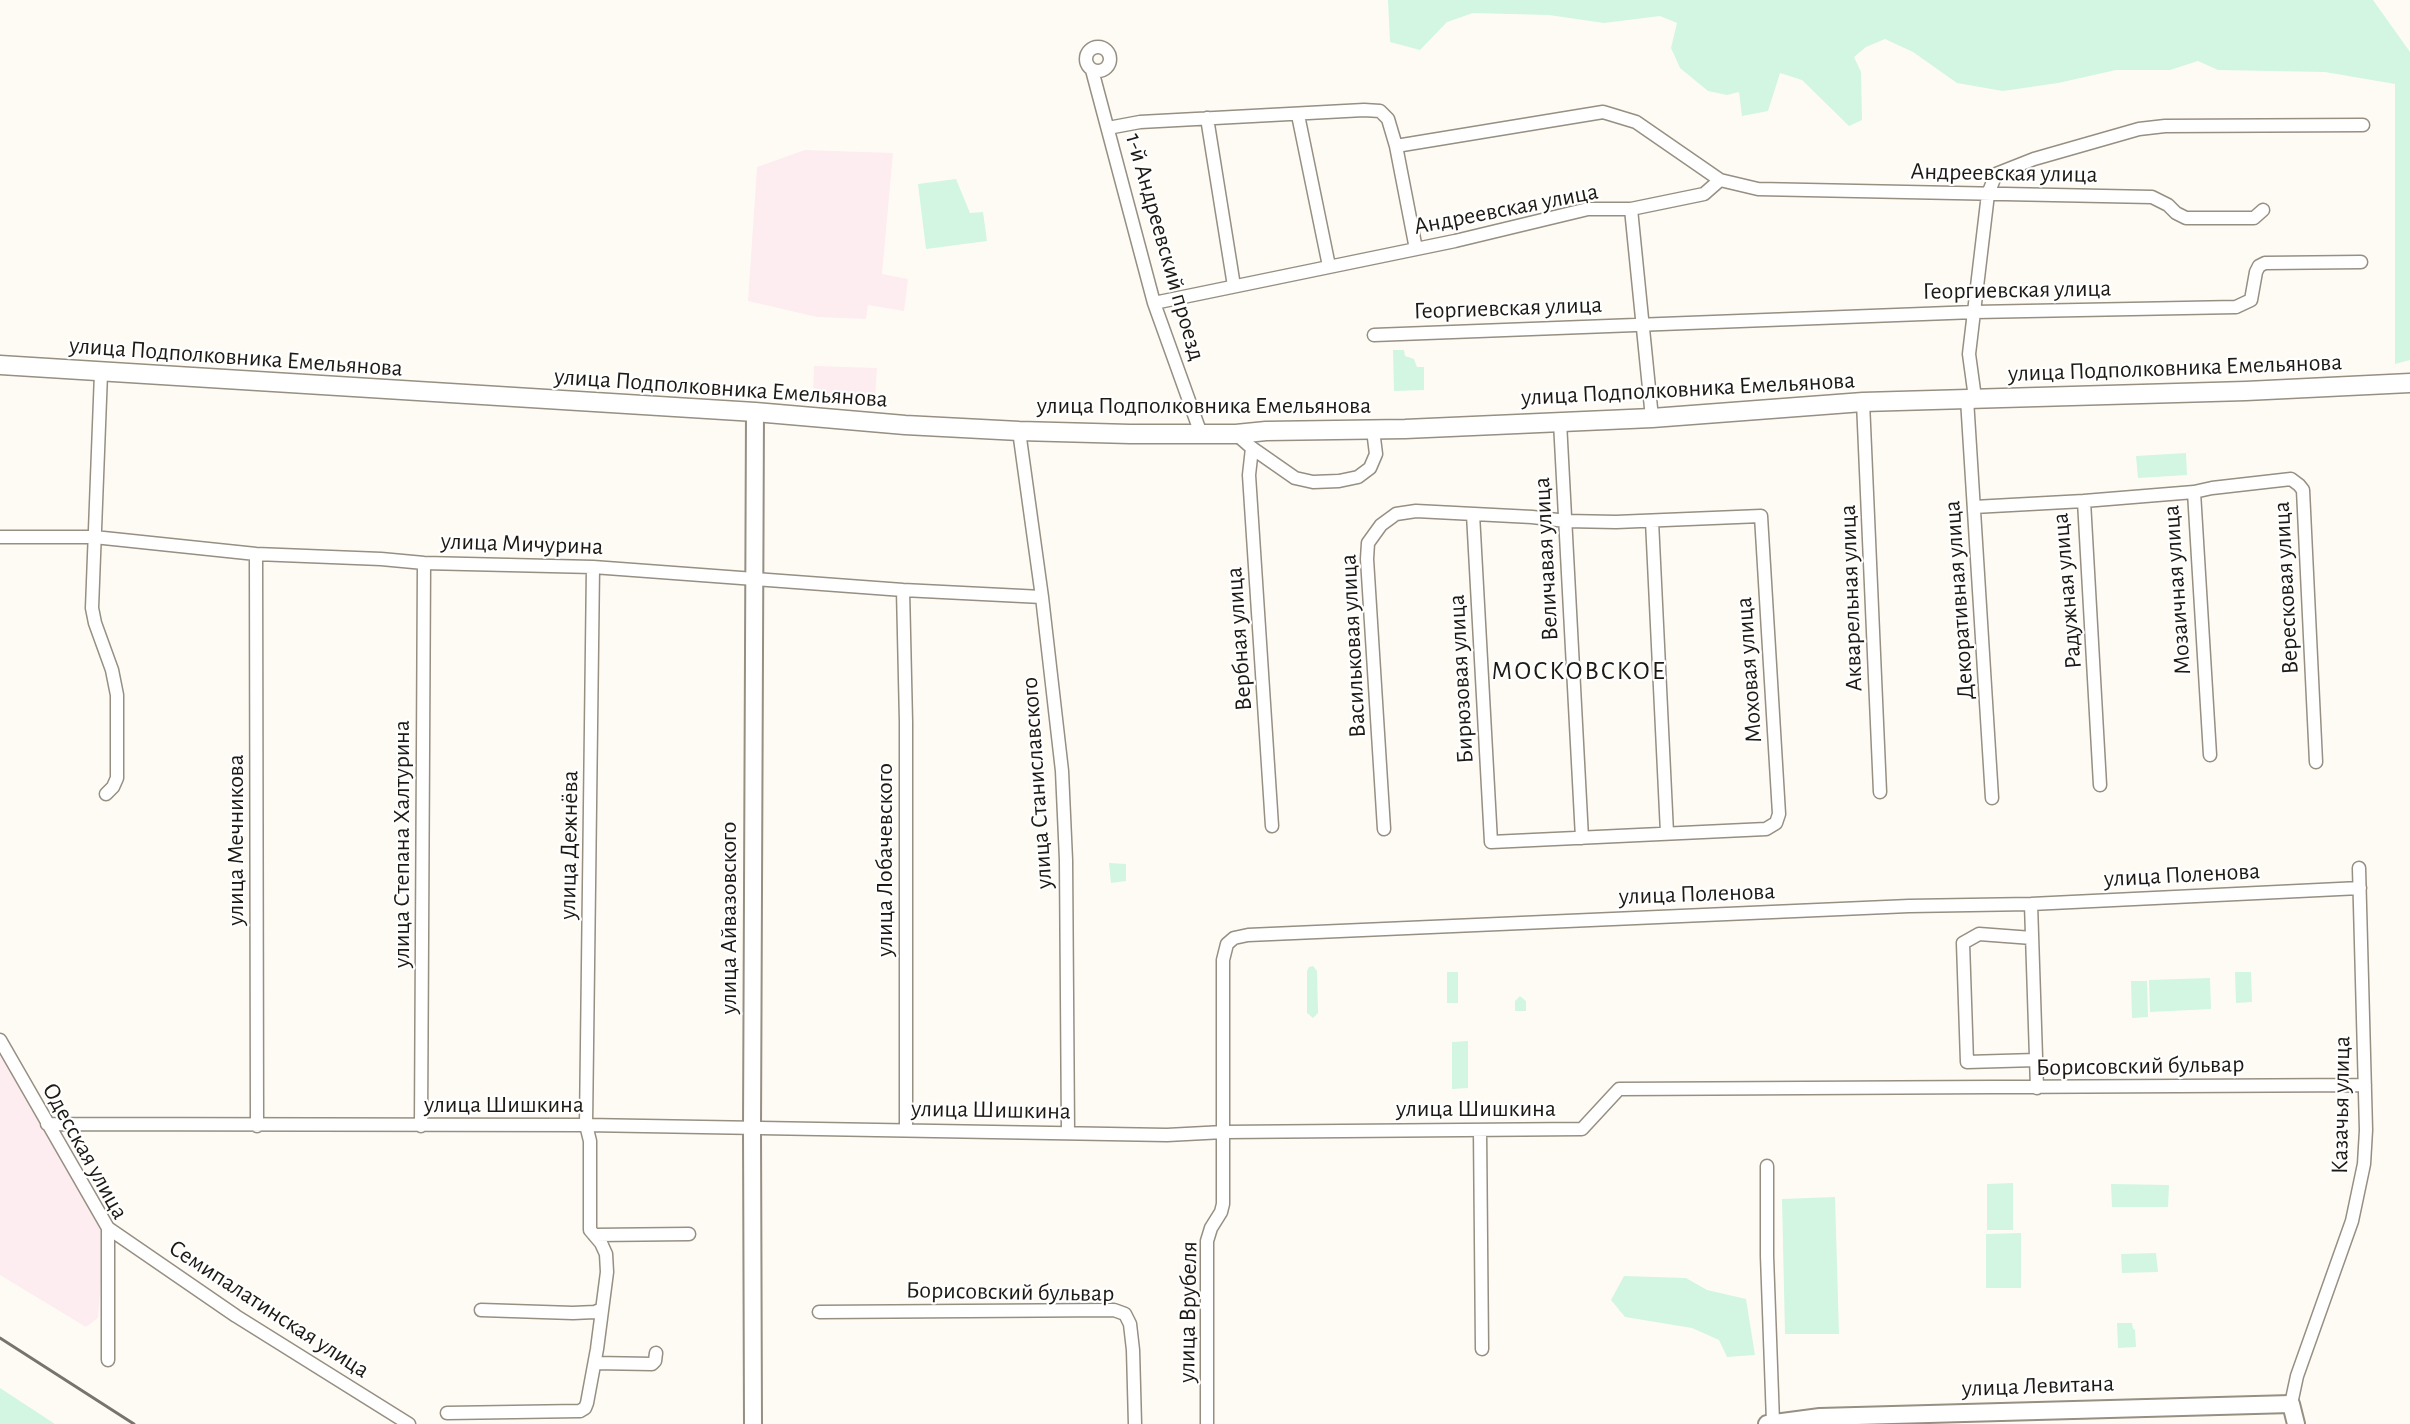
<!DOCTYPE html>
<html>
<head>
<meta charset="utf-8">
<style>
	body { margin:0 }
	canvas { display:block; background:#fefbf5 }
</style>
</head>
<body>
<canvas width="2410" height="1424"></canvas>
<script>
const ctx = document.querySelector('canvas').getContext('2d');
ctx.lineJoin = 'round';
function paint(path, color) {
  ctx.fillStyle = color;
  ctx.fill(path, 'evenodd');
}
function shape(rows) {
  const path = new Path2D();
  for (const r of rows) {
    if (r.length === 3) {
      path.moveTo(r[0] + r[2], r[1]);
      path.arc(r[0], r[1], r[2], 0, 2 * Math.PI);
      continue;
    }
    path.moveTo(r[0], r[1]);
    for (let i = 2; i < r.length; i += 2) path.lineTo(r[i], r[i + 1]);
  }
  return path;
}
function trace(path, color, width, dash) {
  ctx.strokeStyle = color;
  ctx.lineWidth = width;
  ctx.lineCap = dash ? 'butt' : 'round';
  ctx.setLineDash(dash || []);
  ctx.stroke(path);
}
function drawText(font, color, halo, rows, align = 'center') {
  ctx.font = font + ' "Alegreya Sans",sans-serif';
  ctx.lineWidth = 4.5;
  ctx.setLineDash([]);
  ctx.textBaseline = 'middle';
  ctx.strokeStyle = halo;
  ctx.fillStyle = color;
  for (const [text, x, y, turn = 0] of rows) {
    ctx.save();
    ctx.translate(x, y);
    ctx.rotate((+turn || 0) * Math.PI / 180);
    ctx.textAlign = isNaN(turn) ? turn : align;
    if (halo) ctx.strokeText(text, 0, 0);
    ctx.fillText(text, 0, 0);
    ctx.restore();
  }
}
const industrial = shape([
	[805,150,893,153,882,274,908,279,904,311,868,305,866,319,817,317,748,301,757,167],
	[814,366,877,368,875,397,813,394],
	[0,1048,105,1230,98,1318,86,1327,0,1275]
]);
const green = shape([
	[1388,0,2373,0,2410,52,2410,360,2395,364,2395,84,2325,72,2218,70,2198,61,2170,70,2116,70,2058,83,2003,91,1957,83,1913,52,1885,39,1866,47,1854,57,1861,72,1862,120,1849,126,1802,80,1780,73,1768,111,1742,116,1739,92,1727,95,1708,91,1680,68,1671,48,1677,23,1660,16,1604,23,1549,15,1473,13,1447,22,1420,50,1390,42],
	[956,179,970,213,983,212,987,241,926,249,918,184],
	[1393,350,1404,350,1405,356,1414,359,1417,367,1424,367,1424,390,1394,391],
	[2186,453,2187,475,2138,478,2136,456],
	[1109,863,1126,864,1126,881,1111,883],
	[1313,966,1317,971,1318,1013,1313,1018,1307,1013,1307,971,1309,967],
	[1447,972,1458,972,1458,1003,1447,1003],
	[2235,972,2251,972,2252,1002,2236,1003],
	[2210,978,2211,1009,2150,1012,2149,980],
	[2131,981,2147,981,2148,1017,2132,1018],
	[1520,996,1526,1001,1526,1011,1515,1011,1515,1001],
	[1468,1041,1468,1088,1452,1089,1452,1042],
	[2013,1183,2013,1230,1987,1230,1987,1184],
	[2111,1184,2169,1185,2168,1207,2112,1207],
	[1835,1197,1839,1334,1785,1334,1782,1199],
	[2021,1233,2021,1288,1986,1288,1986,1234],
	[2156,1253,2158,1272,2122,1273,2121,1254],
	[1624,1276,1686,1278,1707,1290,1746,1299,1755,1355,1727,1357,1719,1340,1692,1328,1625,1317,1611,1300],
	[2117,1323,2132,1323,2133,1329,2135,1330,2136,1347,2118,1348],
	[0,1388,55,1424,0,1424]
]);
const street = shape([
	[1098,59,12],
	[1092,70,1154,303,1201,434],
	[1298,115,1329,266],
	[1207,118,1234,286],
	[1108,128,1140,122,1364,110,1380,111,1388,119,1396,146,1416,249],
	[1396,146,1603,112,1636,122,1720,180],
	[1631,209,1652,418],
	[1154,303,1455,241,1588,209,1631,209,1704,194,1720,180,1758,189,2152,197,2168,205,2176,213,2186,218,2254,218,2263,210],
	[1374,335,1975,312,2236,307,2251,300,2256,272,2259,266,2265,263,2361,262],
	[101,373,92,608,95,623,112,670,117,695,117,778,113,787,106,794],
	[1975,398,1969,354,1988,194,1996,174,2034,159,2139,129,2165,126,2363,125],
	[1967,399,1992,798],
	[1863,402,1880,792],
	[1560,422,1582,838],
	[1019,431,1042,597,1062,771,1066,860,1068,1133],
	[1236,434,1252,448,1295,478,1313,482,1339,481,1358,477,1370,468,1376,454,1373,430],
	[1252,448,1249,475,1272,826],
	[2194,492,2212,488,2291,479,2299,485,2303,490,2316,762],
	[2084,501,2194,492,2210,755],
	[1974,507,2084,501,2100,785],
	[1652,521,1667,833],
	[0,537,94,537,256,554,381,559,424,563,593,567,903,590,1042,597],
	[256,554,257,1126],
	[903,590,906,722,906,1129],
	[1384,829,1367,559,1368,543,1381,525,1396,514,1416,511,1532,517,1566,521,1616,522,1761,516,1779,814,1776,823,1766,829,1491,842,1473,514],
	[2031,904,2037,1088],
	[2032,938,1979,934,1963,943,1967,1062,2036,1060],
	[0,1040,108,1228,108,1360],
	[47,1124,586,1125,1167,1135,1224,1132,1582,1129,1619,1089,2365,1085],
	[421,1126,424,563],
	[1480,1130,1482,1349],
	[1767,1166,1767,1256,1773,1422],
	[108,1228,236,1316,409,1424],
	[594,1235,689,1234],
	[481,1310,573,1313,595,1312,602,1309],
	[819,1312,1114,1310,1125,1314,1130,1324,1133,1350,1135,1424],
	[595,1363,652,1364,655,1361,656,1353],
	[2291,1404,2297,1376,2352,1221,2364,1164,2366,1130,2359,868],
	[447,1413,580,1411,585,1408,587,1403,597,1349,607,1272,606,1254,601,1243,590,1230,590,1141,586,1125,593,567],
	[1207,1424,1207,1241,1211,1228,1221,1212,1223,1204,1223,960,1227,944,1234,938,1248,935,1909,906,2031,904,2360,888]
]);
const secondary = shape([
	[753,1424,752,1128,755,412],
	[1767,1424,1820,1417,2291,1404,2296,1424]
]);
const primary = shape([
	[0,365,755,412,905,425,1019,431,1130,434,1236,434,1266,431,1405,429,1652,418,1863,402,2246,391,2410,383]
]);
const rail = shape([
	[0,1338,134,1424]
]);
const streetNames = [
	["Андреевская улица",2004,173,1],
	["Андреевская улица",1506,209,-11],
	["1-й Андреевский проезд",1165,247,74],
	["Георгиевская улица",2017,290,-1],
	["Георгиевская улица",1508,308,-2],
	["улица Подполковника Емельянова",236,357,4],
	["улица Подполковника Емельянова",2175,368,-2],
	["улица Подполковника Емельянова",721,388,4],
	["улица Подполковника Емельянова",1688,389,-3],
	["улица Подполковника Емельянова",1204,406],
	["улица Мичурина",522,544,2],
	["Величавая улица",1546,559,-93],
	["Вересковая улица",2286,588,-93],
	["Мозаичная улица",2177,590,-94],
	["Радужная улица",2067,591,-95],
	["Акварельная улица",1851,598,-92],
	["Декоративная улица",1959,600,-94],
	["Вербная улица",1239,639,-94],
	["Васильковая улица",1353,646,-93],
	["Моховая улица",1749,670,-94],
	["Бирюзовая улица",1461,679,-93],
	["улица Станиславского",1037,783,-94],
	["улица Мечникова",236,840,-90],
	["улица Степана Халтурина",402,844,-90],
	["улица Дежнёва",569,845,-89],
	["улица Лобачевского",885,860,-90],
	["улица Поленова",2182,875,-3],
	["улица Поленова",1697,894,-2],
	["улица Айвазовского",729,918,-90],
	["Борисовский бульвар",2140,1066,-1],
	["улица Шишкина",504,1105],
	["Казачья улица",2341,1105,-89],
	["улица Шишкина",1476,1109],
	["улица Шишкина",991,1110,1],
	["Одесская улица",85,1151,61],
	["Борисовский бульвар",1010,1292,1],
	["Семипалатинская улица",269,1309,33],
	["улица Врубеля",1188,1312,-89],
	["улица Левитана",2038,1386,-2]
];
const neighbourhoodNames = [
	["МОСКОВСКОЕ",1579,671]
];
paint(industrial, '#fdedf1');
paint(green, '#d2f6e1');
trace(street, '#968f82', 15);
trace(secondary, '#968f82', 20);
trace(primary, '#968f82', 21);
trace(street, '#fff', 12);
trace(secondary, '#fff', 16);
trace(primary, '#fff', 18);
trace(rail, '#77746e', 3);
drawText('24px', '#1d1a15', '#fff', streetNames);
ctx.letterSpacing = '1.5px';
drawText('26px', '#1d1a15', '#fff', neighbourhoodNames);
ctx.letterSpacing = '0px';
</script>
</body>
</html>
